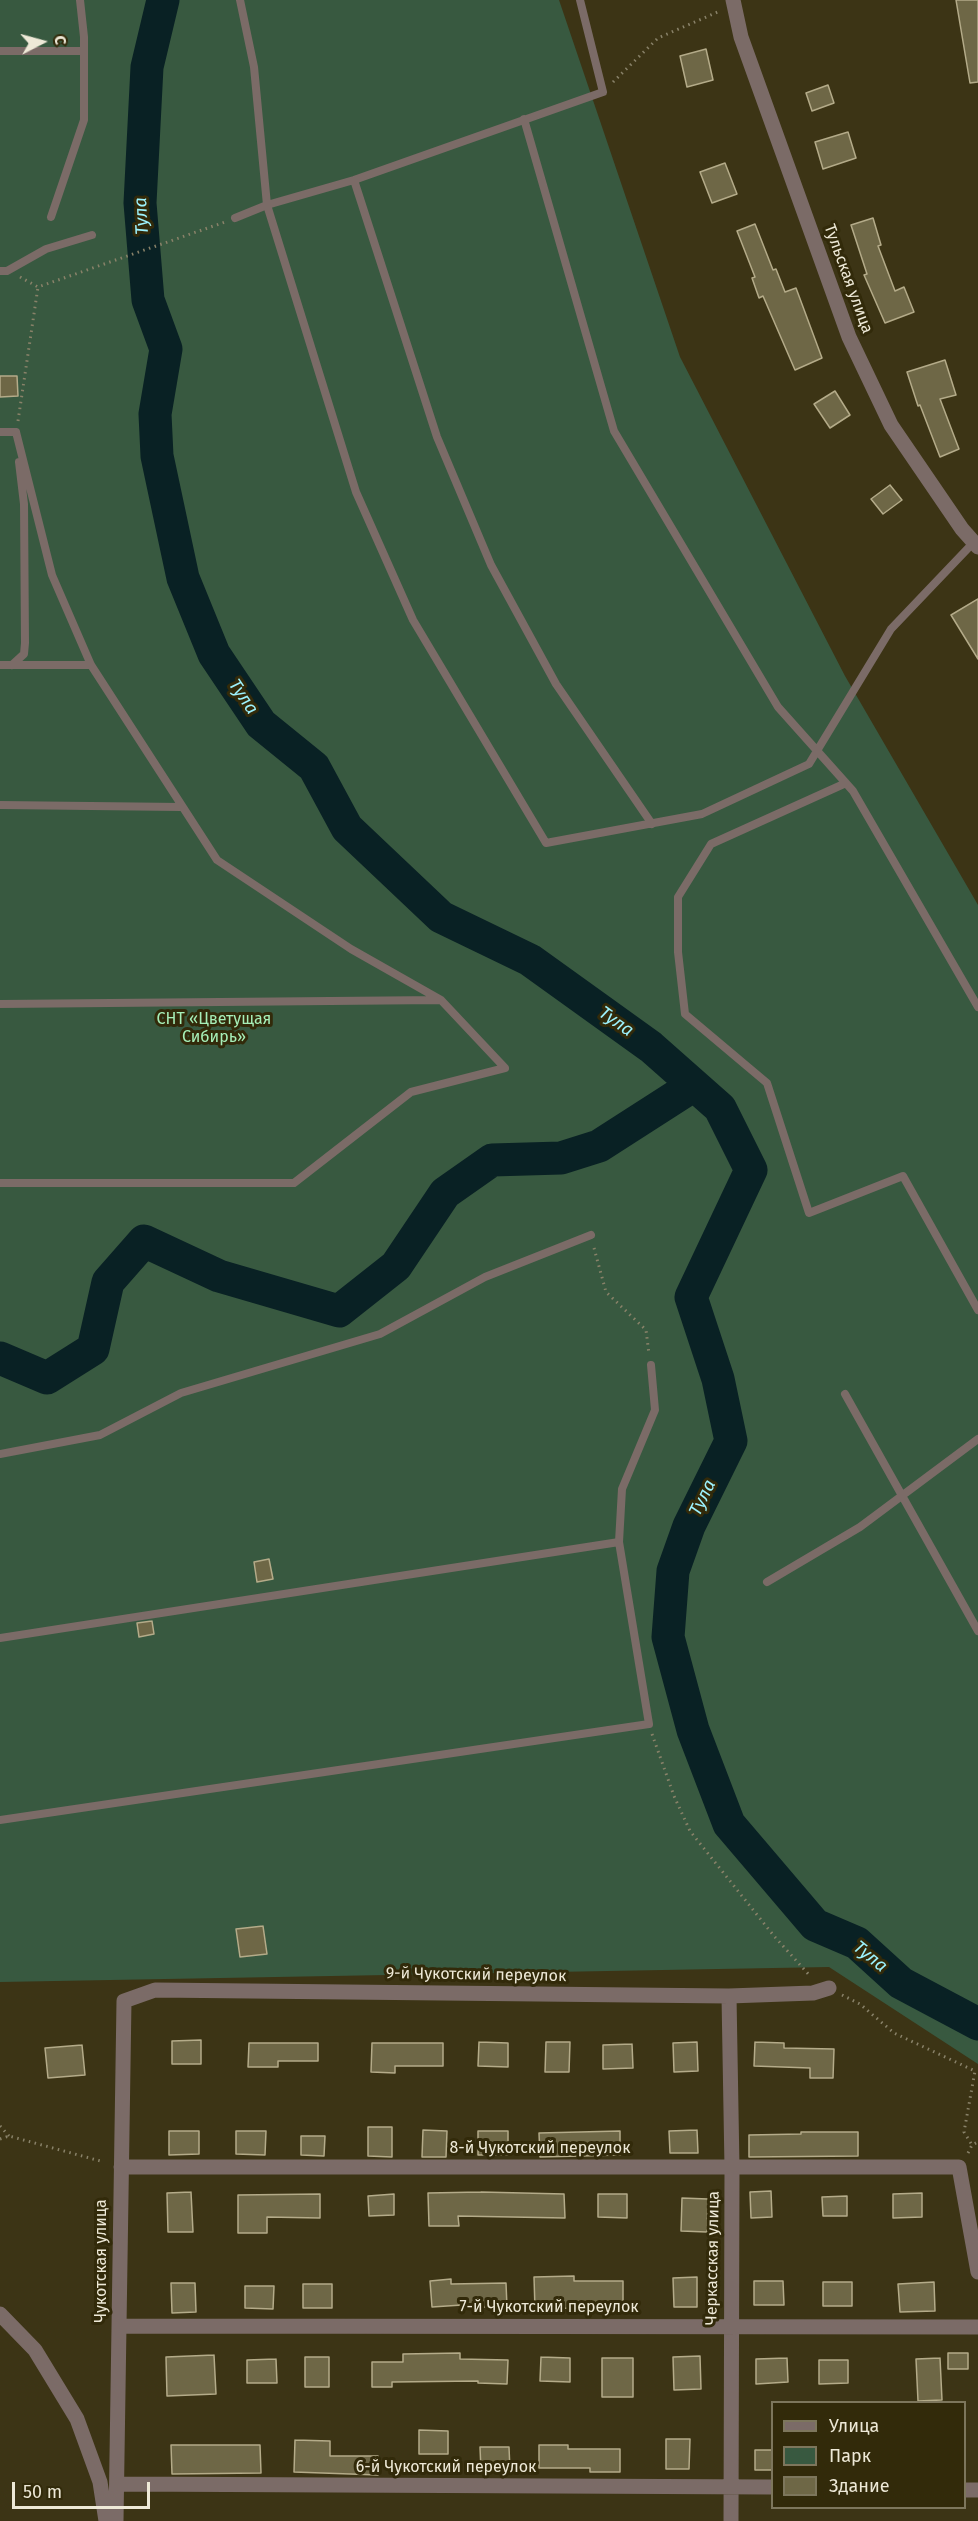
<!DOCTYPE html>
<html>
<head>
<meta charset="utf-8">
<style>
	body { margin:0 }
	#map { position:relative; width:978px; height:2521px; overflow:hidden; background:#3c3415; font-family:"Fira Sans",sans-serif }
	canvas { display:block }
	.legend { position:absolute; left:771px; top:2401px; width:195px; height:108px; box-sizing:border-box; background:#322a0a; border:2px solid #7d765c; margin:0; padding:8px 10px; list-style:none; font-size:18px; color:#eee9d7 }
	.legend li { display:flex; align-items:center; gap:12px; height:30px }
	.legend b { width:30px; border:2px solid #7d765c }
	.north { position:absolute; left:12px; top:12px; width:60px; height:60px; -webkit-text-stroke:4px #322a0a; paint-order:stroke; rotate:84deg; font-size:16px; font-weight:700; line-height:24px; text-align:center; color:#eee9d7 }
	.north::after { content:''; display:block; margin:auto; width:21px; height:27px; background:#eee9d7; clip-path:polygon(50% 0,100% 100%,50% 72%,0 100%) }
	.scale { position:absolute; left:12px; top:2482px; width:138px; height:27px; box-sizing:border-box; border:3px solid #eee9d7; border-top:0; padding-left:8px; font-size:18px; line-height:21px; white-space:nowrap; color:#eee9d7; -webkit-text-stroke:4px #322a0a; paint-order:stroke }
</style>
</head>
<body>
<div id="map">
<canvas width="978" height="2521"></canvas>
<ul class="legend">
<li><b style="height:8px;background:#7b6b67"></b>Улица</li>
<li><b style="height:16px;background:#385940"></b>Парк</li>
<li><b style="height:16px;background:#6e6746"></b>Здание</li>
</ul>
<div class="north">С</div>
<div class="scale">50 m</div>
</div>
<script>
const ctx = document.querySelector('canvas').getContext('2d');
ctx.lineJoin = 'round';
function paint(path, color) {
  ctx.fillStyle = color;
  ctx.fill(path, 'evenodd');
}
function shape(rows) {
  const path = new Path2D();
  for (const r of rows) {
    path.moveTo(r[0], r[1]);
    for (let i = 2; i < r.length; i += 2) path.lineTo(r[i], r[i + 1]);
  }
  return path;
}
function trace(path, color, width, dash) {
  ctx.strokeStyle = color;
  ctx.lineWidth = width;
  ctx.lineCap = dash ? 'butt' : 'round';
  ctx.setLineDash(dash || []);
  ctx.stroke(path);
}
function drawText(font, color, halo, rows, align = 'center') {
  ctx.font = font + ' "Fira Sans",sans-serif';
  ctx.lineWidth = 6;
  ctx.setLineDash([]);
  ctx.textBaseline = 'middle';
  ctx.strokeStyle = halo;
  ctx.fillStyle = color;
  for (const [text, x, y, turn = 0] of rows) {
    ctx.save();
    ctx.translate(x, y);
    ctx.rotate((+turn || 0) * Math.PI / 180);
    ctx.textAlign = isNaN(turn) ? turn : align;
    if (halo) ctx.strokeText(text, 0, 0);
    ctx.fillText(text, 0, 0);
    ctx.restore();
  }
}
const green = shape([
	[0,0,559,0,680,357,845,676,978,905,978,2064,829,1967,0,1982]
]);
const river = shape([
	[163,0,147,67,140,203,148,300,166,349,155,414,157,456,183,578,214,654,261,724,314,767,347,828,441,917,530,960,651,1047,720,1108,751,1170,691,1297,718,1379,731,1441,689,1526,673,1571,668,1637,693,1730,729,1824,815,1925,857,1943,901,1983,978,2024],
	[0,1358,47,1378,93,1349,108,1282,144,1241,219,1276,339,1311,396,1266,445,1193,492,1160,561,1158,599,1146,694,1085]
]);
const building = shape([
	[956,0,978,0,978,82,970,83,956,0],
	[706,49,713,80,687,87,680,56,706,49],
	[828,85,834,103,812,111,806,93,828,85],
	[848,132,856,158,823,169,815,142,848,132],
	[725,163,737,194,712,203,700,172,725,163],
	[873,218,881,245,878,246,895,291,904,287,914,312,885,323,864,275,867,274,851,225,873,218],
	[755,224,773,270,776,269,785,292,796,288,822,358,795,370,763,296,759,298,752,278,755,277,737,231,755,224],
	[945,360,956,395,940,399,959,449,940,457,920,405,918,406,907,372,945,360],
	[0,376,17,376,18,396,0,397,0,376],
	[835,391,850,415,830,428,814,404,835,391],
	[890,485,902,500,883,514,871,499,890,485],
	[978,599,978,659,951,615,978,599],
	[269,1559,273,1579,257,1582,254,1562,269,1559],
	[152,1621,154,1634,139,1637,137,1623,152,1621],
	[263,1926,267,1954,240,1957,236,1929,263,1926],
	[201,2040,201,2064,172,2064,172,2041,201,2040],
	[479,2042,508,2043,508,2067,478,2066,479,2042],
	[546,2042,570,2042,569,2072,545,2072,546,2042],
	[697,2042,698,2071,674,2072,673,2043,697,2042],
	[755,2042,784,2043,784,2048,834,2049,833,2078,810,2078,810,2068,754,2066,755,2042],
	[249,2043,318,2043,318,2061,278,2061,278,2067,248,2067,249,2043],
	[372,2043,443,2043,443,2066,395,2066,395,2073,371,2072,372,2043],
	[632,2044,633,2068,603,2069,603,2045,632,2044],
	[82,2045,85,2075,48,2078,45,2048,82,2045],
	[368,2127,392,2127,392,2157,368,2156,368,2127],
	[423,2130,447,2131,446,2157,422,2157,423,2130],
	[697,2130,698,2153,670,2153,669,2131,697,2130],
	[169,2131,199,2131,199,2154,169,2155,169,2131],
	[236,2131,266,2131,265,2155,236,2154,236,2131],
	[478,2131,508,2131,508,2155,478,2155,478,2131],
	[620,2131,620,2155,540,2157,539,2133,620,2131],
	[801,2132,858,2132,858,2156,749,2157,749,2135,801,2134,801,2132],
	[301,2136,325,2136,324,2156,301,2155,301,2136],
	[771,2191,772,2217,751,2218,750,2192,771,2191],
	[191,2192,193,2232,168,2232,167,2193,191,2192],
	[481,2192,564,2194,565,2218,458,2216,459,2226,429,2226,428,2193,481,2192],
	[922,2193,922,2217,893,2218,893,2194,922,2193],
	[320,2194,320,2218,267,2217,267,2233,238,2233,238,2195,320,2194],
	[394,2194,394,2215,369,2216,368,2196,394,2194],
	[598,2194,627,2194,627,2218,598,2217,598,2194],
	[847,2196,847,2216,823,2216,822,2197,847,2196],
	[682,2198,708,2199,707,2232,681,2231,682,2198],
	[574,2276,574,2281,623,2281,623,2305,574,2305,574,2308,535,2309,534,2277,574,2276],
	[697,2277,697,2307,674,2307,673,2278,697,2277],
	[451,2279,451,2284,506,2283,507,2307,477,2307,477,2304,432,2307,430,2281,451,2279],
	[754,2281,783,2281,784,2305,754,2305,754,2281],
	[823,2282,852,2282,852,2306,823,2306,823,2282],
	[934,2282,935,2311,900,2312,898,2284,934,2282],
	[171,2283,195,2283,196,2312,172,2313,171,2283],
	[303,2284,332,2284,332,2308,303,2308,303,2284],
	[245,2286,274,2286,273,2309,245,2308,245,2286],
	[460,2353,460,2359,508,2360,507,2384,478,2383,478,2381,392,2382,392,2387,372,2387,372,2362,403,2362,403,2354,460,2353],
	[948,2353,968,2353,968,2369,948,2369,948,2353],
	[214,2355,216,2394,167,2396,166,2357,214,2355],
	[700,2356,701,2389,674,2390,673,2357,700,2356],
	[305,2357,329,2357,329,2387,305,2387,305,2357],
	[541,2357,570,2358,570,2382,540,2381,541,2357],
	[602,2358,633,2358,633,2397,602,2397,602,2358],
	[787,2358,788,2382,756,2384,756,2359,787,2358],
	[940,2358,942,2400,918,2401,916,2359,940,2358],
	[276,2359,277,2383,247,2383,247,2360,276,2359],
	[819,2360,848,2360,848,2383,819,2384,819,2360],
	[419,2430,448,2431,448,2454,419,2454,419,2430],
	[666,2439,690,2439,689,2469,666,2469,666,2439],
	[295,2440,330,2441,330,2456,378,2456,378,2475,294,2472,295,2440],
	[171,2445,260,2445,261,2473,172,2474,171,2445],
	[539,2445,568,2445,568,2449,620,2449,620,2472,590,2472,590,2468,539,2468,539,2445],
	[480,2447,509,2447,510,2470,481,2471,480,2447],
	[755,2450,772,2450,772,2470,755,2470,755,2450]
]);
const path = shape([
	[613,82,658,38,720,11],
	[20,277,38,287,225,222],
	[18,421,38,287],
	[594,1248,606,1292,646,1330,649,1354],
	[652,1734,674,1796,690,1831,774,1936,811,1977],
	[842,1995,860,2004,894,2033,975,2071,964,2132,972,2145],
	[0,2126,9,2136],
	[0,2139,9,2136,104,2162],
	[968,2153,972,2145,978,2142]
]);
const service = shape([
	[240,0,254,67,267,205,356,492,413,620,546,843,702,814,809,764,891,629,974,542],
	[0,51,82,51],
	[524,119,614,431,778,707,853,791,978,1007],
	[354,180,437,437,491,565,556,684,652,824],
	[51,217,84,120,84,37,80,0],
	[235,218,267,205,354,180,603,92,580,0],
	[0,271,7,271,46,249,92,235],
	[0,432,16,432],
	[0,665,91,665],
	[12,665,24,654,25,643,24,504,19,462],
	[846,783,711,844,678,897,678,952,685,1014,767,1083,809,1213,903,1176,978,1310],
	[0,805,181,807],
	[0,1004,440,1000],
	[0,1183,294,1183,411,1092,505,1068,441,1000,351,949,217,860,91,665,52,575,16,432],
	[845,1394,978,1631],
	[0,1454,100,1435,181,1393,380,1334,485,1277,591,1235],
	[767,1582,860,1527,978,1439],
	[0,1638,619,1542],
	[0,1820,649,1724,619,1542,622,1489,655,1410,651,1365]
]);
const minor = shape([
	[733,0,741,37,849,337,891,425,962,529,978,547],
	[729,1996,732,2168,731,2521],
	[121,2167,959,2167,978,2272],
	[0,2314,35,2350,77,2419,100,2482,106,2521],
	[120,2326,978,2327],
	[118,2484,772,2487],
	[964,2490,978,2490],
	[116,2521,124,2001,155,1990,729,1996,813,1993,829,1988]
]);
const streetNames = [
	["Тульская улица",848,279,70],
	["9-й Чукотский переулок",476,1975,1],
	["8-й Чукотский переулок",540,2149],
	["Черкасская улица",713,2258,-89],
	["Чукотская улица",102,2261,-90],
	["7-й Чукотский переулок",549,2308],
	["6-й Чукотский переулок",446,2468]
];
const parkNames = [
	["СНТ «Цветущая",214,1020],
	["Сибирь»",214,1038]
];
const waterNames = [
	["Тула",142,216,-93],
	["Тула",243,697,56],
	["Тула",616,1022,35],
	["Тула",703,1498,-64],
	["Тула",870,1957,39]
];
paint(green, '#385940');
trace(river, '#092124', 33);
paint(building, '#6e6746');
trace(building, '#b4ab89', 1.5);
trace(path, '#898269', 3, [1.5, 4.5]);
trace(service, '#7b6b67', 8);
trace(minor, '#7b6b67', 15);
drawText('16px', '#eee9d7', '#322a0a', streetNames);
drawText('16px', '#a6efb8', '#322a0a', parkNames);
drawText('italic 18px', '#9cf2fd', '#322a0a', waterNames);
</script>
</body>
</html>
